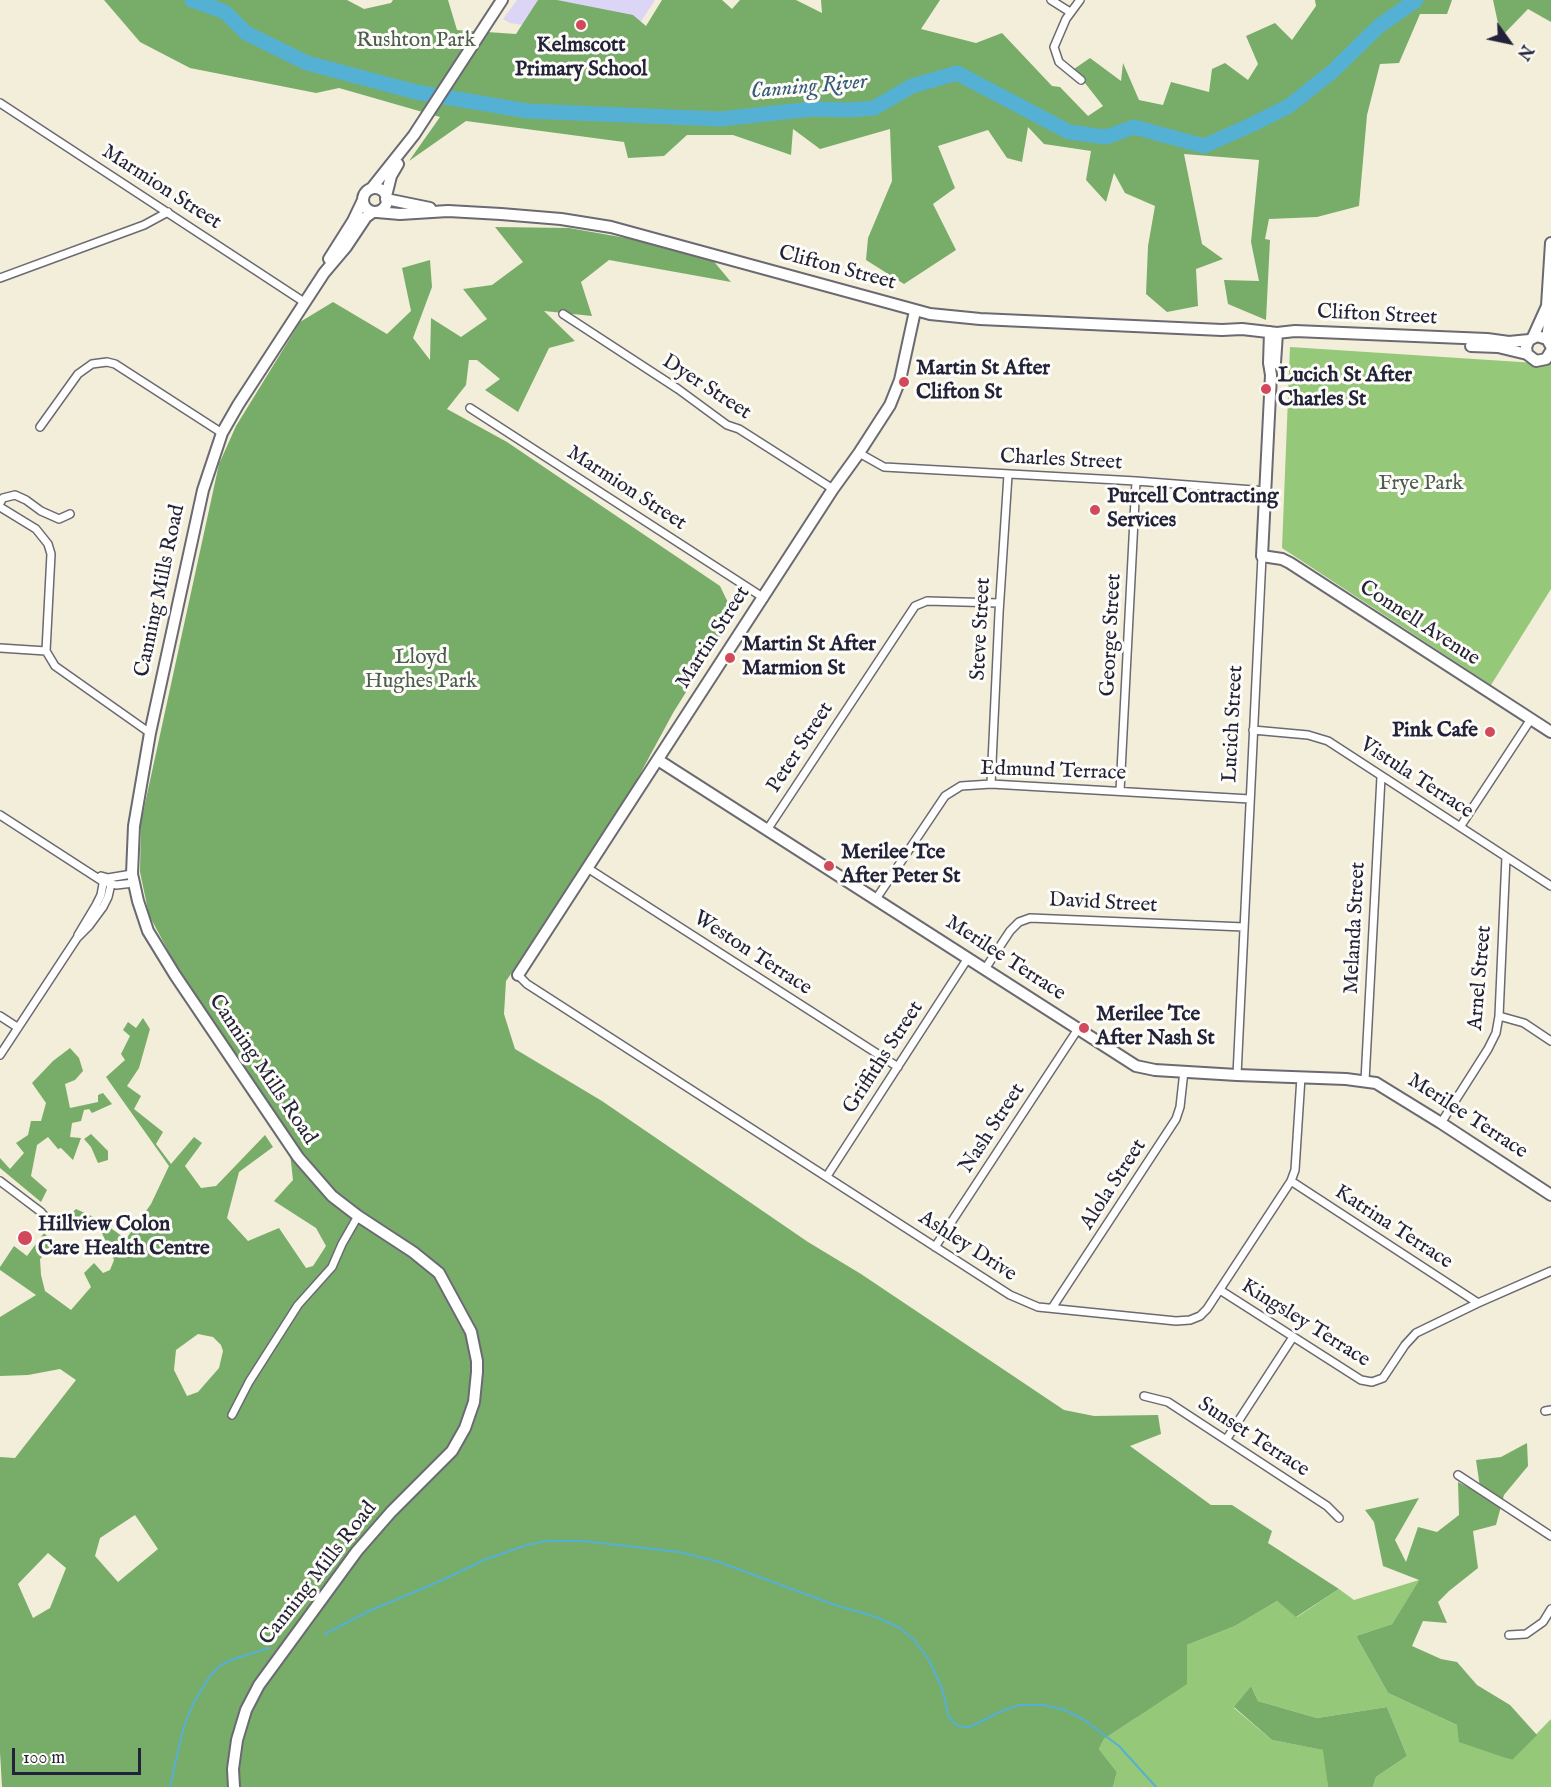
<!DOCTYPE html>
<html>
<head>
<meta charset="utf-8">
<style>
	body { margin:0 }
	#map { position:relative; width:1551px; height:1787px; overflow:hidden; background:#f3eed9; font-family:"IM FELL English",serif }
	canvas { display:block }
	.north { position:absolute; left:1479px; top:12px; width:60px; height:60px; -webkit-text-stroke:4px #fdfcf7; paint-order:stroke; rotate:123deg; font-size:16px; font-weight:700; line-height:24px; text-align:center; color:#22223b }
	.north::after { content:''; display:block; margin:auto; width:21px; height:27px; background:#22223b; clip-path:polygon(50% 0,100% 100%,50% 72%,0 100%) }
	.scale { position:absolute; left:12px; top:1748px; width:129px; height:27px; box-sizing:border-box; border:3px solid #22223b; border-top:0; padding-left:8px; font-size:18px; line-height:21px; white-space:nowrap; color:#22223b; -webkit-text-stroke:4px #fdfcf7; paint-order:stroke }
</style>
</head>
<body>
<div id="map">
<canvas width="1551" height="1787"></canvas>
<div class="north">N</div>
<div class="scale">100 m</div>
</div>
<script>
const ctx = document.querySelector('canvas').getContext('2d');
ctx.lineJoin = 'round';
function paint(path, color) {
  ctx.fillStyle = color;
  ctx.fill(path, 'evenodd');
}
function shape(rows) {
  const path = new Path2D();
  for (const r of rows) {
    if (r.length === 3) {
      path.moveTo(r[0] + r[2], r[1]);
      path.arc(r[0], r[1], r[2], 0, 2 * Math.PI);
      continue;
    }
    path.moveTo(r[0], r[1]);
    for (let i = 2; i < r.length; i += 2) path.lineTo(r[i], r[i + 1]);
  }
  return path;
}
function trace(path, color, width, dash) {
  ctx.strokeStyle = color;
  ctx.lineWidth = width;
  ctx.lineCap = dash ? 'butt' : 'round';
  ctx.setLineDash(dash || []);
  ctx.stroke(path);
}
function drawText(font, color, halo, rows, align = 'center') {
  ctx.font = font + ' "IM FELL English",serif';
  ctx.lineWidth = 6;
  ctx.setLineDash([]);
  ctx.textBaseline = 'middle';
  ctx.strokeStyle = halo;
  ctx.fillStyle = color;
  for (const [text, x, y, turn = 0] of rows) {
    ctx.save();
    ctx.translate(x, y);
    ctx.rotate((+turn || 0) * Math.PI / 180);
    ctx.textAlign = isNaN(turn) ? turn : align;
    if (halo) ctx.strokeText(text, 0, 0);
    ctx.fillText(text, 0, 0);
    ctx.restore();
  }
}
const built = shape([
	[517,0,655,0,640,23,536,27,510,23,503,19]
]);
const green = shape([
	[1290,347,1551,364,1551,589,1491,685,1282,548],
	[1419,1580,1392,1624,1356,1636,1388,1693,1457,1725,1511,1760,1551,1719,1551,1787,1373,1787,1376,1777,1407,1756,1387,1707,1317,1718,1258,1701,1251,1686,1234,1708,1272,1740,1324,1750,1328,1787,1113,1787,1117,1772,1099,1749,1104,1739,1137,1717,1187,1645,1235,1626,1277,1601,1297,1617,1339,1589,1354,1600]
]);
const forest = shape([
	[104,0,347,0,364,9,391,3,393,0,448,0,457,30,516,34,538,0,557,0,633,15,646,26,662,0,722,0,732,9,740,0,796,0,822,13,821,0,940,0,921,29,976,43,1002,33,1052,86,1060,87,1088,116,1103,106,1074,69,1090,58,1121,81,1123,63,1139,100,1163,105,1171,82,1209,92,1212,69,1225,63,1248,80,1258,64,1246,36,1275,23,1292,40,1316,6,1315,0,1452,0,1447,14,1420,14,1399,63,1380,64,1367,115,1359,206,1317,217,1269,219,1265,239,1270,240,1266,320,1228,304,1224,280,1259,281,1251,242,1259,160,1184,154,1202,244,1223,259,1196,269,1198,306,1167,312,1146,294,1148,246,1155,206,1125,193,1114,173,1106,202,1086,180,1091,151,1044,144,1028,127,1022,162,1007,158,988,130,938,146,955,188,933,204,956,250,904,284,866,260,868,238,892,181,890,129,820,149,793,129,791,155,733,135,687,135,664,156,628,158,624,142,466,121,409,161,440,117,339,88,316,93,190,68,140,42],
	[1493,0,1551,0,1551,22,1528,9,1501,37],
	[495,227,569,228,706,252,731,282,609,260,581,282,592,316,544,311,575,341,549,348,518,412,485,390,500,379,477,360,469,360,466,385,447,409,507,442,720,586,734,615,673,713,606,837,506,981,504,1014,515,1049,602,1101,808,1242,861,1274,1064,1410,1094,1416,1158,1415,1161,1434,1130,1446,1211,1505,1232,1505,1272,1531,1268,1543,1339,1589,1296,1617,1277,1601,1235,1626,1187,1645,1187,1684,1104,1739,1099,1749,1117,1772,1113,1787,2,1787,0,1752,0,1457,15,1458,76,1380,60,1369,28,1375,0,1376,0,1317,36,1295,0,1270,0,1267,14,1246,27,1256,44,1233,55,1244,40,1259,41,1275,45,1291,71,1310,91,1287,84,1273,94,1263,103,1273,110,1270,114,1260,101,1231,67,1217,76,1209,98,1219,126,1239,151,1204,169,1166,106,1077,125,1060,121,1054,130,1036,123,1030,128,1022,136,1028,143,1018,150,1029,139,1068,127,1086,141,1096,134,1109,163,1132,156,1144,171,1164,194,1137,202,1143,185,1166,201,1188,216,1186,265,1135,273,1147,239,1172,227,1218,248,1241,279,1228,306,1268,313,1266,326,1246,316,1228,274,1201,293,1180,288,1135,189,990,149,915,140,872,141,822,219,464,236,426,300,322,333,302,387,334,411,311,402,268,430,260,432,287,413,338,430,360,431,318,461,337,487,319,463,289,492,285,523,262],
	[198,1334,213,1337,221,1345,223,1351,219,1368,198,1392,187,1396,174,1370,176,1350],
	[135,1515,158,1549,118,1582,95,1556,100,1538],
	[48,1553,66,1568,50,1608,33,1618,18,1584],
	[70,1048,79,1058,83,1071,75,1080,65,1084,70,1108,98,1102,98,1095,103,1093,112,1104,92,1113,89,1109,84,1110,81,1121,72,1123,70,1137,81,1138,73,1160,61,1148,58,1149,48,1137,37,1145,31,1176,47,1190,41,1202,0,1168,0,1158,10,1169,24,1153,16,1143,28,1135,31,1121,41,1121,46,1103,32,1083,53,1061],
	[91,1134,108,1151,108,1160,98,1163,91,1147,84,1139],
	[1527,1443,1528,1466,1504,1495,1496,1525,1473,1531,1478,1568,1449,1591,1438,1602,1447,1623,1423,1621,1412,1646,1441,1659,1457,1662,1477,1685,1510,1705,1537,1735,1512,1760,1459,1742,1457,1725,1388,1693,1356,1636,1392,1624,1419,1580,1383,1566,1374,1522,1365,1510,1419,1498,1395,1540,1406,1562,1418,1527,1437,1532,1459,1515,1458,1482,1481,1494,1476,1460,1501,1457],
	[1251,1686,1258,1701,1317,1718,1387,1707,1407,1756,1376,1777,1373,1787,1328,1787,1323,1750,1272,1740,1234,1707]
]);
const stream = shape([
	[325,1634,367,1612,438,1582,484,1560,527,1545,547,1541,583,1541,679,1552,719,1562,835,1605,876,1617,900,1628,915,1641,929,1660,942,1688,949,1718,958,1726,970,1727,1002,1711,1019,1705,1043,1705,1065,1710,1083,1719,1119,1746,1156,1787],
	[170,1787,183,1729,193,1704,209,1677,221,1665,231,1660,269,1648]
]);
const river = shape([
	[192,0,225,12,246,33,307,63,416,92,527,111,720,119,812,109,849,110,874,108,912,86,957,73,1069,132,1106,137,1134,127,1204,146,1251,125,1289,106,1333,71,1379,26,1416,0]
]);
const street = shape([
	[1051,0,1070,12],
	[1080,0,1066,19,1054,47,1059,62,1081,80],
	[0,103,304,302],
	[0,278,144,225,168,212],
	[563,314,678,389,727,425,739,429,833,489],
	[470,408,764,598],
	[40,427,78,374,92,364,107,362,115,364,222,433],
	[859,453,884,467,1136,481,1266,491],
	[0,503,3,498,15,495,26,500,41,511,59,519,70,514],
	[0,507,36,529,48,544,51,554,46,651,55,666,150,733],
	[0,648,46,651],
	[1253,730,1308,735,1328,741,1551,886],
	[991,784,999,613,1008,475],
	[1120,791,1136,481],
	[0,815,102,881,116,885,134,883],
	[1460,827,1531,719],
	[767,830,915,606,927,601,999,603],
	[589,869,898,1067],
	[101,876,108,878,132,874],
	[876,899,945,796,961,786,991,784,1250,799],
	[78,935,96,905,101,895,104,878],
	[985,969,1010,931,1019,922,1030,918,1244,927],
	[518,975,527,984,1010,1295,1038,1307,1176,1321,1190,1320,1200,1316,1207,1309,1291,1181,1295,1170,1301,1077],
	[0,1016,17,1027],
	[1499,1016,1524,1023,1551,1041],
	[0,1055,77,938,89,926,103,907,108,897,111,884],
	[1237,1075,1262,556],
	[1365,1081,1381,777],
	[1441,1123,1488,1049,1496,1033,1499,1016,1506,857],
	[827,1176,968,958],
	[0,1181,41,1212,47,1219],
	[1291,1181,1478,1303],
	[935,1247,1078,1029],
	[1220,1290,1361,1380,1372,1382,1383,1378,1405,1345,1416,1333,1478,1303,1551,1271],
	[1052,1308,1176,1119,1180,1107,1184,1071],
	[1144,1396,1168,1402,1327,1506,1339,1518],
	[1545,1411,1551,1410],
	[232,1415,249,1382,298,1305,332,1267,342,1244,358,1216],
	[1226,1440,1293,1337],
	[1458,1475,1551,1536],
	[1509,1635,1526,1634,1543,1622,1551,1609]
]);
const secondary = shape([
	[375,200,12],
	[371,189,414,135,502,0],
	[386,196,391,176,398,164],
	[386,199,430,208],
	[377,212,400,214,448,211,501,214,561,219,611,227,930,314,980,319,1222,330,1242,329,1277,333,1295,331,1487,339,1509,342,1529,340],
	[329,259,353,221,363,200],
	[1547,306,1550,316,1547,339],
	[1270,332,1269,363,1271,375,1262,556,1282,559,1290,563,1551,732],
	[1533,337,1547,306,1551,243],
	[1471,346,1498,347,1527,354],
	[1551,346,1547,339,1537,336,1529,340,1526,347,1527,354,1536,361,1546,359,1551,351],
	[1275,363,1277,333],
	[658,760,1136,1066,1155,1070,1237,1075,1346,1079,1376,1083,1441,1123,1551,1195],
	[518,975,833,489,859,453,890,405,900,380,915,311],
	[234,1787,233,1769,237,1740,246,1710,259,1685,357,1551,391,1512,452,1451,465,1428,474,1402,477,1372,477,1361,471,1332,439,1273,413,1252,358,1216,332,1196,298,1157,175,975,148,931,138,901,132,874,134,826,150,733,203,490,222,433,238,405,324,273,346,247,366,217,373,212]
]);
const markers = [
	[581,25,6,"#d1495b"],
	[904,382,6,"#d1495b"],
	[1266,389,6,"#d1495b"],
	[1095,510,6,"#d1495b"],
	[730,658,6,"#d1495b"],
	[1490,732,6,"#d1495b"],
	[829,866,6,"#d1495b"],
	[1084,1028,6,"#d1495b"],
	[25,1238,8,"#d1495b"]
];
const parkNames = [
	["Rushton Park",416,42],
	["Frye Park",1421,485],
	["Lloyd",421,659],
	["Hughes Park",421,683]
];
const poiNames = [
	["Kelmscott",581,47,"center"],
	["Primary School",581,71,"center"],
	["Martin St After",916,370],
	["Clifton St",916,394],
	["Lucich St After",1278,377],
	["Charles St",1278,401],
	["Purcell Contracting",1107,498],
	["Services",1107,522],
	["Martin St After",742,646],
	["Marmion St",742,670],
	["Pink Cafe",1478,732,"right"],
	["Merilee Tce",841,854],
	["After Peter St",841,878],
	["Merilee Tce",1096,1016],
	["After Nash St",1096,1040],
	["Hillview Colon",38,1226],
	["Care Health Centre",38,1250]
];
const streetNames = [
	["Marmion Street",161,188,33],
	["Clifton Street",837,269,15],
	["Clifton Street",1377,316,3],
	["Dyer Street",706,388,33],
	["Charles Street",1061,461,3],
	["Marmion Street",626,489,33],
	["Canning Mills Road",161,591,-78],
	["Connell Avenue",1419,624,33],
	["Steve Street",982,629,-87],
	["George Street",1112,635,-87],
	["Martin Street",714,638,-57],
	["Lucich Street",1234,724,-87],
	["Peter Street",801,748,-57],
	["Edmund Terrace",1053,772,2],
	["Vistula Terrace",1416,779,33],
	["David Street",1103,904,3],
	["Melanda Street",1356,928,-87],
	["Weston Terrace",752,954,33],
	["Merilee Terrace",1005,959,33],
	["Arnel Street",1481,978,-85],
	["Griffiths Street",884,1058,-57],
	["Canning Mills Road",262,1070,56],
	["Merilee Terrace",1467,1117,33],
	["Nash Street",993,1129,-57],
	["Alola Street",1114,1185,-57],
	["Katrina Terrace",1393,1228,33],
	["Ashley Drive",967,1247,33],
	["Kingsley Terrace",1305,1324,32],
	["Sunset Terrace",1253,1438,33],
	["Canning Mills Road",319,1574,-52]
];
const waterNames = [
	["Canning River",809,88,-5]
];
paint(built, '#ddd5f6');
paint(green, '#96c879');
paint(forest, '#78ac69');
trace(stream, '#55b1d3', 2);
trace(river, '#55b1d3', 15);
trace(street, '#6b6972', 10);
trace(secondary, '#6b6972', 14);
trace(street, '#fff', 7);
trace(secondary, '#fff', 10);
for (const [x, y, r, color] of markers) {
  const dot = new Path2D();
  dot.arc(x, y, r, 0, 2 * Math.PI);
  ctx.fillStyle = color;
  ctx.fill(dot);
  trace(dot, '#fdfcf7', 2);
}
drawText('21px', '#4b5c51', '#fdfcf7', parkNames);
drawText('bold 21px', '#22223b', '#fdfcf7', poiNames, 'left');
drawText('21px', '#22223b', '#fdfcf7', streetNames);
drawText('italic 22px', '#365b78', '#fdfcf7', waterNames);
</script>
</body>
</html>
